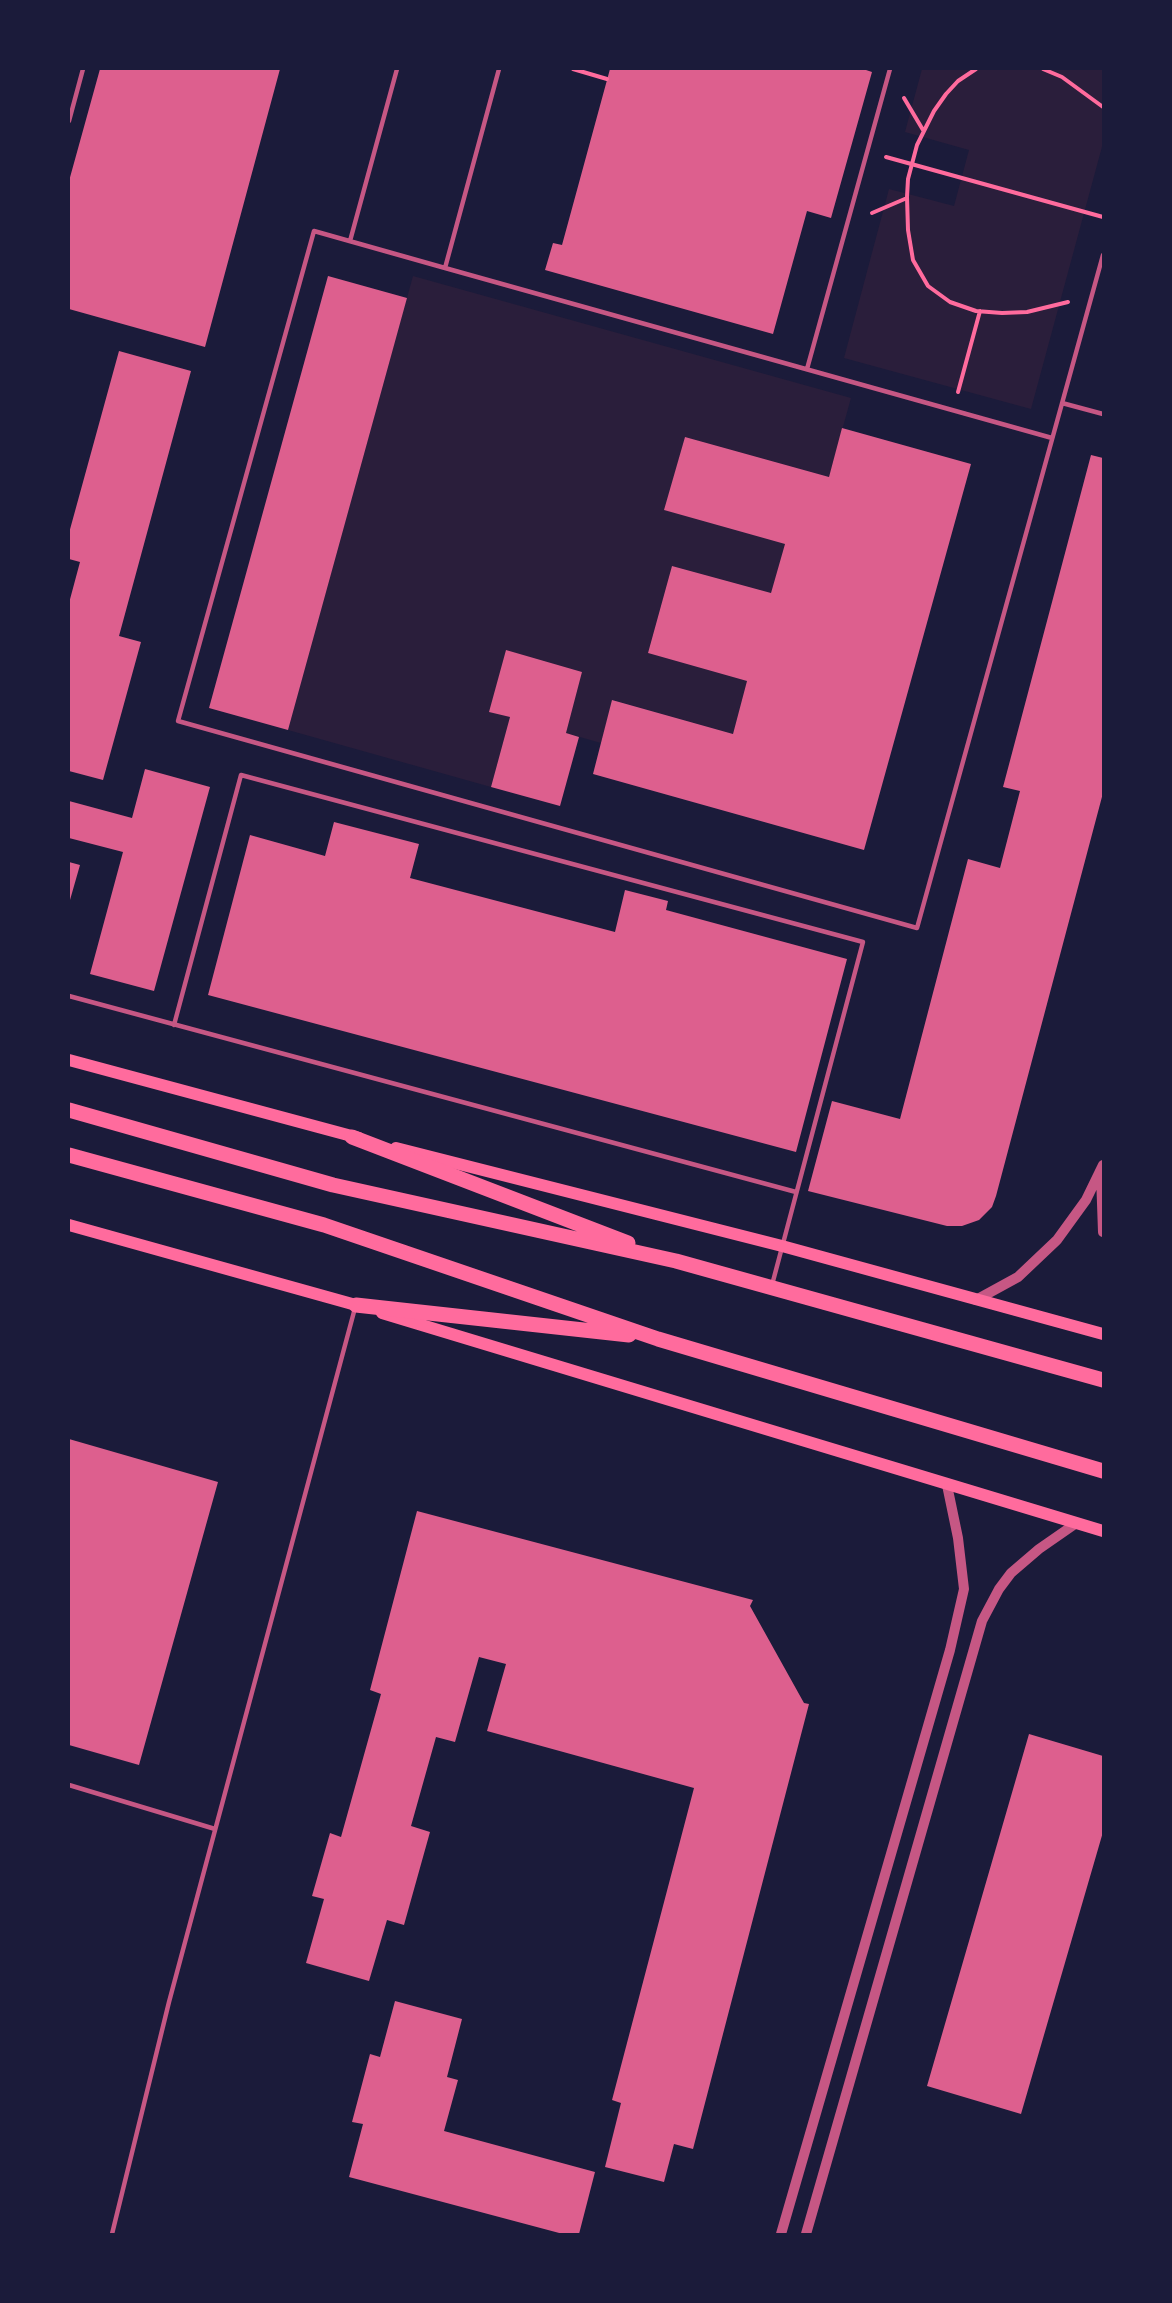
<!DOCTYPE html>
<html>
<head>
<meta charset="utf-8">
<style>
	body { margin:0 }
	#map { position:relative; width:1172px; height:2303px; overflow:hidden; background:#1b1b3a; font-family:"Zilla Slab",serif }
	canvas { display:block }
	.frame { position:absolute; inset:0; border:70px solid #1b1b3a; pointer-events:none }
</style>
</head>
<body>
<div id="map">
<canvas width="1172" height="2303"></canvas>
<div class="frame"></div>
</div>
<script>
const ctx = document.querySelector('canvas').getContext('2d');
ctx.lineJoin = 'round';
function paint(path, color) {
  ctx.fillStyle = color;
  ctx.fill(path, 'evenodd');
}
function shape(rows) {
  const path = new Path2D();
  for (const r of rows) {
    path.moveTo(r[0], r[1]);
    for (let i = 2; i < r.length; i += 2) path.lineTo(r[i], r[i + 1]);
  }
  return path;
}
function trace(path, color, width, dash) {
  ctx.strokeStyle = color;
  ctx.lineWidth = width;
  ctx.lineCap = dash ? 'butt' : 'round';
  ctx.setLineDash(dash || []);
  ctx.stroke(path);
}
const green = shape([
	[922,69,1103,69,1103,143,1031,409,844,358,889,189,954,206,969,150,905,132],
	[413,276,851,398,829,477,685,437,665,510,785,544,771,593,672,566,648,653,747,681,733,734,613,700,601,743,566,733,582,672,506,650,490,712,510,717,491,787,288,730]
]);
const building = shape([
	[100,69,280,69,205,347,69,309,69,181],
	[610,69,863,69,872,72,831,218,807,211,773,334,545,270,553,243,562,245],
	[328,276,407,298,288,730,209,708],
	[119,351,191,371,119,636,141,642,103,780,69,771,69,603,80,562,69,559,69,533],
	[842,428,971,464,864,850,593,774,612,700,733,734,747,681,648,653,672,566,771,593,785,544,664,510,685,437,829,477],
	[1091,455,1103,458,1103,793,996,1196,992,1207,979,1220,962,1226,947,1226,808,1191,832,1101,900,1119,968,859,1000,868,1020,791,1003,787],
	[506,650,582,672,566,733,579,737,560,806,491,787,510,717,489,712],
	[145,769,210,787,154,991,90,974,123,852,69,838,69,801,132,818],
	[334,822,419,844,410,878,615,932,625,890,668,901,666,910,847,959,796,1152,208,995,250,835,325,856],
	[69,862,80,865,70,900,69,900],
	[69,1439,218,1482,139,1765,69,1745],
	[417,1511,753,1600,750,1606,804,1703,809,1704,693,2149,674,2144,664,2182,605,2167,621,2103,612,2100,694,1788,487,1731,506,1664,479,1657,455,1742,436,1737,411,1826,430,1832,404,1925,387,1920,369,1981,306,1963,324,1899,312,1896,330,1833,341,1837,381,1694,370,1690],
	[1029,1734,1103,1756,1103,1832,1021,2114,927,2086],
	[395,2001,462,2019,447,2077,458,2080,444,2131,595,2172,579,2234,563,2234,349,2177,363,2124,352,2122,370,2054,380,2057]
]);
const path = shape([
	[573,69,607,79],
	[976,69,958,81,946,94,934,111,917,145,908,179,907,197,908,230,913,260,928,286,950,302,976,311,1002,313,1027,312,1068,302],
	[1043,69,1062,77,1103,107],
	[904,98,923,130],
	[886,157,1103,217],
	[872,213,907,198],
	[958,392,980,311]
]);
const service = shape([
	[499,69,445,268,1052,438],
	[69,121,83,69],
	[350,241,397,69],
	[445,268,314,231,178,721,917,928,1103,255],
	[807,369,890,69],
	[1062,403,1103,414],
	[69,996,796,1192],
	[174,1025,241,775,863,942,772,1285],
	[69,1785,215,1829],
	[112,2234,169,2002,355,1308]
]);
const tertiary = shape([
	[1101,1175,1103,1232],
	[976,1300,1018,1277,1057,1240,1086,1200,1103,1165],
	[781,2234,950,1650,964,1589,958,1538,947,1485],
	[806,2234,982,1621,999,1589,1011,1573,1039,1549,1075,1524]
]);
const secondary = shape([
	[69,1060,359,1138],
	[396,1148,782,1246,1103,1334],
	[69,1225,363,1307],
	[382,1313,1103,1531]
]);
const primary = shape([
	[69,1110,333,1185,676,1261,1103,1380],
	[352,1137,628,1243],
	[69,1155,324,1225,658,1339,1103,1471],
	[356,1305,629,1335]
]);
paint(green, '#2a1e3b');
paint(building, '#dd5f8e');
trace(path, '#ff6b9d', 4);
trace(service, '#c65784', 4.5);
trace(tertiary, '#c65784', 10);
trace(secondary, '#ff6b9d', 12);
trace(primary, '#ff6b9d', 15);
</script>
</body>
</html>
